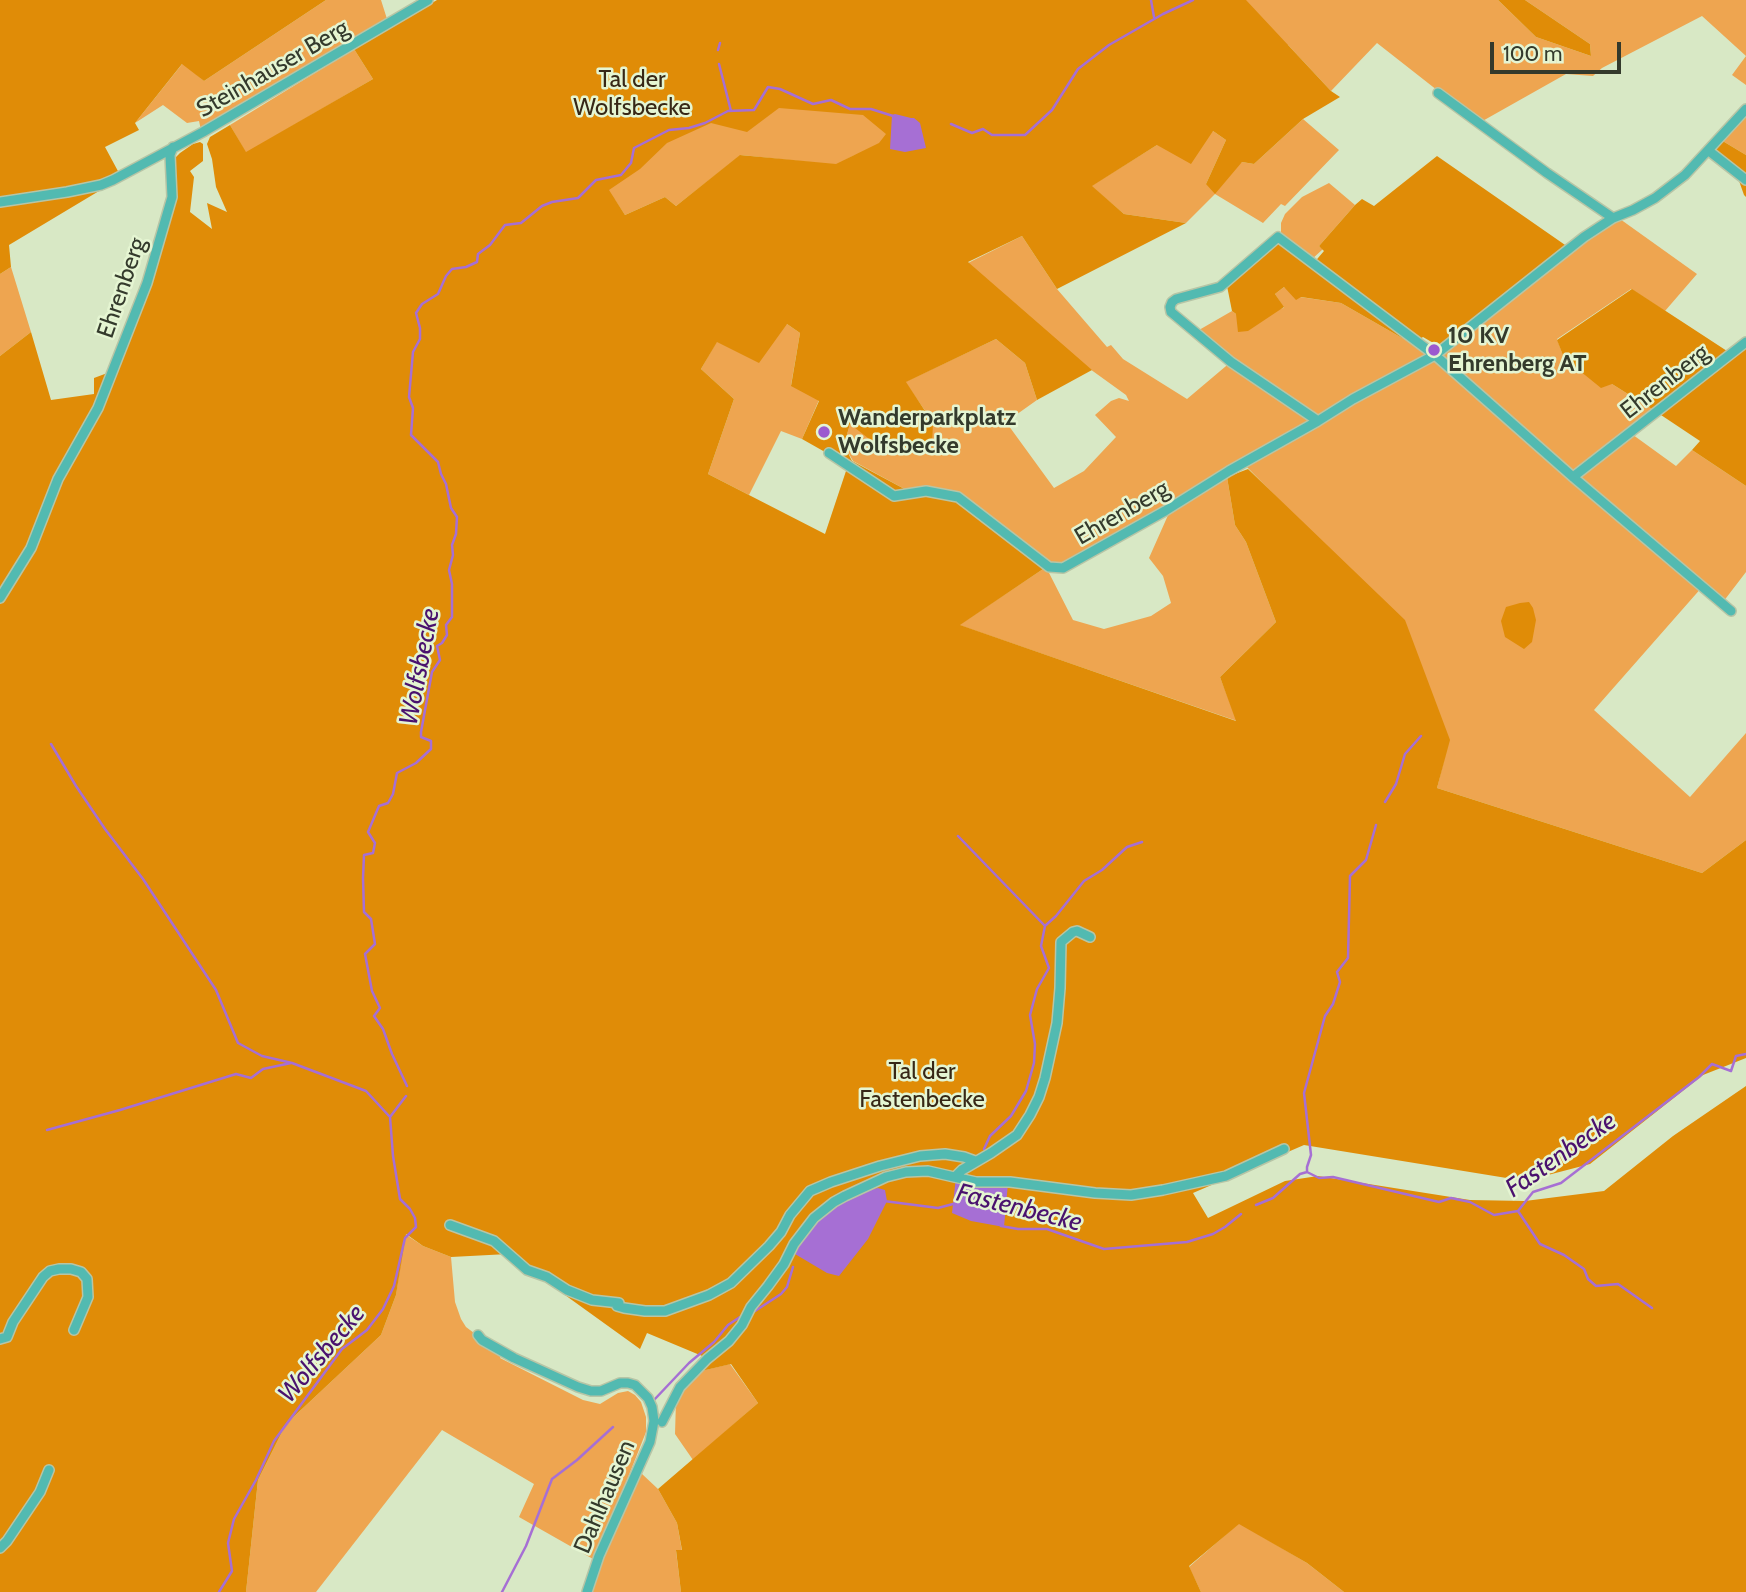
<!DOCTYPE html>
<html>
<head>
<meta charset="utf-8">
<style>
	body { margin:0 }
	#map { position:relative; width:1746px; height:1592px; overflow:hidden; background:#d8e8c5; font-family:Cabin,sans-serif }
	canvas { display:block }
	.scale { position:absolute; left:1490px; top:42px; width:131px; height:32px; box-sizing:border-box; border:4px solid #343a2c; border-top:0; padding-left:9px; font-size:21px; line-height:24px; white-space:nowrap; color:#343a2c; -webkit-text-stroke:5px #e5f5d2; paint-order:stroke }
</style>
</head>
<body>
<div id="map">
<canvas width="1746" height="1592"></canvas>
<div class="scale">100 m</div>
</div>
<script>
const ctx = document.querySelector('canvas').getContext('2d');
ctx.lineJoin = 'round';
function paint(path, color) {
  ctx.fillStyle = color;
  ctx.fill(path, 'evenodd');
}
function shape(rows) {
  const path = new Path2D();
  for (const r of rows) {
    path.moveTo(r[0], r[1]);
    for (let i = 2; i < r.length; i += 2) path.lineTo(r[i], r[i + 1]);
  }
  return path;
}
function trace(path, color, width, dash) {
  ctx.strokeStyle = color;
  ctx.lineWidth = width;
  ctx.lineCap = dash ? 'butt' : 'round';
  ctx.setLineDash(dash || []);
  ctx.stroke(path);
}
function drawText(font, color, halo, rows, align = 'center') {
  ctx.font = font + ' Cabin,sans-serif';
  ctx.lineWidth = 5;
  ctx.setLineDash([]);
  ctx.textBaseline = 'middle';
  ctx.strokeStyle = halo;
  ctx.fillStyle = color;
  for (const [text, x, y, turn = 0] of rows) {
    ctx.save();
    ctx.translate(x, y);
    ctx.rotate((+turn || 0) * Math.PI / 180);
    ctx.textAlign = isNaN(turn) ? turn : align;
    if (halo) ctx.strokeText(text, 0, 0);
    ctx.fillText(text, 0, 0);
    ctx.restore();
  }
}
const green = shape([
	[326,0,381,0,387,19,201,130,199,121,187,123,163,105,135,123,183,63,204,81],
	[1088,0,1498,0,1536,37,1591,56,1590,44,1525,0,1746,0,1746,85,1732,75,1746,56,1702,16,1602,68,1593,76,1566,74,1479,123,1377,43,1331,91,1288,45,1140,130,855,155,836,165,741,155,676,206,665,197,625,215,615,200,462,158],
	[354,49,373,79,246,153,230,125],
	[1746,103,1746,155,1716,137],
	[1303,119,1339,150,1285,206,1281,204,1263,223,1215,194,1186,223,1124,214,1091,186,1157,145,1213,131,1226,140,1206,184,1242,162,1254,164],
	[1329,183,1355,205,1319,246,1323,249,1311,260,1281,233,1281,223,1285,214,1302,197],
	[1620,219,1697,274,1665,311,1631,289,1557,339,1564,358,1612,384,1655,411,1629,432,1676,466,1692,450,1746,486,1746,572,1723,602,1703,586,1594,710,1690,797,1746,733,1746,840,1702,873,1437,788,1449,740,1300,521,1243,463,1227,477,1235,525,1246,542,1276,622,1220,677,1237,721,959,625,1046,567,1073,620,1104,629,1151,616,1171,603,1163,576,1149,558,1169,513,1068,562,1041,563,853,461,844,445,850,424,933,422,905,382,996,339,1025,363,1037,400,1006,422,1054,488,1084,471,1116,437,1095,415,1111,401,1119,398,1129,401,1126,395,1083,364,968,263,1022,236,1057,289,1107,347,1111,345,1123,359,1187,399,1232,361,1321,420,1437,355,1565,253],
	[11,267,31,332,0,356,0,274],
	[1284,287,1300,297,1341,303,1402,338,1406,337,1428,355,1323,414,1317,414,1233,360,1199,330,1232,311,1236,314,1284,308,1275,294],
	[787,324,800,333,791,385,819,400,802,439,781,431,749,495,708,474,734,399,701,369,717,341],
	[405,1234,423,1246,451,1257,455,1302,461,1319,466,1327,502,1354,500,1358,583,1400,600,1404,618,1393,628,1391,635,1395,641,1402,646,1417,646,1432,608,1528,593,1559,519,1517,534,1484,442,1430,316,1592,246,1592,258,1480,286,1424,381,1335,396,1295],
	[730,1364,758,1403,693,1460,675,1434,676,1401,693,1373],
	[641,1473,658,1489,677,1523,682,1551,676,1551,681,1592,589,1592],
	[1239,1523,1307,1563,1344,1592,1201,1592,1189,1567]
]);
const forest = shape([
	[0,0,326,0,204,81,182,64,135,123,139,130,105,147,119,173,119,179,9,245,11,267,0,274],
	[437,0,1246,0,1331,91,1340,97,1303,119,1254,164,1242,162,1215,194,1206,184,1226,140,1213,131,1191,164,1157,145,1092,186,1124,214,1186,223,1057,289,1022,236,968,262,1092,370,1037,400,1025,363,996,339,906,382,933,423,932,445,882,449,850,424,844,445,852,461,912,493,961,498,1046,567,960,625,1236,721,1220,677,1276,622,1246,542,1235,525,1227,477,1248,469,1405,620,1450,740,1437,788,1702,873,1746,840,1746,1058,1703,1075,1590,1164,1525,1181,1304,1145,1193,1193,1208,1218,1285,1181,1318,1176,1470,1200,1525,1201,1604,1191,1673,1136,1746,1086,1746,1592,1344,1592,1307,1563,1239,1524,1189,1566,1201,1592,681,1592,676,1550,682,1550,677,1523,658,1489,758,1403,731,1364,693,1373,707,1358,647,1333,640,1349,508,1254,451,1257,423,1246,406,1234,396,1295,381,1335,286,1424,258,1480,246,1592,0,1592,0,356,31,332,51,400,94,394,94,378,110,372,146,279,172,200,174,159,180,153,193,144,200,142,203,144,203,161,190,171,194,177,190,212,212,229,207,203,227,212,216,187,212,159,207,144,210,137,230,125,246,152,373,79,354,49],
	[779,108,863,115,886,134,879,143,836,164,740,155,676,206,665,197,625,215,609,190,640,169,667,143,711,123,747,132],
	[787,324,800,333,791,386,819,401,802,439,848,465,825,534,708,474,734,399,701,369,717,342,759,363],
	[1498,0,1525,0,1590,44,1591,56,1536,37],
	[1716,137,1746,155,1746,197,1744,195,1738,178,1708,154],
	[1437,156,1568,247,1442,348,1423,337,1418,340,1411,335,1402,338,1341,303,1301,297,1296,300,1284,287,1275,294,1284,307,1248,331,1238,332,1236,314,1232,311,1227,286,1278,240,1312,265,1324,251,1319,246,1355,205,1362,199,1374,206],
	[1632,289,1727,351,1746,337,1746,486,1692,450,1700,441,1655,411,1612,384,1601,388,1564,358,1557,340],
	[1529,602,1533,608,1536,620,1532,642,1524,649,1505,637,1501,621,1506,607,1520,603]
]);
const water = shape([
	[895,114,911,118,914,118,920,123,926,148,905,152,890,149,892,115],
	[956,1177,1008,1183,1004,1227,971,1221,952,1213],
	[878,1188,885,1190,887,1201,868,1239,839,1276,827,1273,795,1254,809,1229,840,1198]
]);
const stream = shape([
	[1151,0,1154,17],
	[718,50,720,43],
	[719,64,731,111],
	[951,124,972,133,983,129,992,135,1025,135,1052,110,1078,69,1109,45,1163,14,1193,0],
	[51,744,76,786,105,829,143,879,216,990,238,1043,262,1056,292,1063,366,1091,389,1116],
	[1385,802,1396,784,1405,754,1421,736],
	[958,836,1045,926,1041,946,1049,968,1037,989,1030,1015,1035,1044,1034,1063,1026,1091,1011,1116,990,1136,984,1149],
	[1046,925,1056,916,1084,881,1102,870,1127,847,1142,842],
	[407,1086,392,1054,383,1029,374,1016,380,1008,372,991,365,954,375,944,371,919,364,912,363,878,364,855,373,853,375,843,368,832,379,806,388,803,393,794,397,773,416,763,431,749,431,741,421,737,421,732,432,672,440,660,437,646,442,643,447,635,446,625,452,617,452,584,449,570,453,555,452,545,456,534,457,517,451,508,446,484,441,474,438,462,411,435,413,408,409,397,413,352,420,339,420,328,416,313,422,304,438,294,446,276,452,269,466,267,477,262,478,254,490,245,505,225,521,223,542,206,552,202,578,198,596,180,621,175,631,163,634,148,669,130,689,128,705,123,728,111,754,110,768,87,780,89,813,104,831,100,850,109,871,109,893,116],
	[47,1130,120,1110,236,1074,251,1078,263,1069,291,1063],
	[1307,1172,1307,1167,1311,1155,1304,1093,1325,1016,1333,1004,1340,982,1337,972,1348,958,1350,876,1366,860,1376,825],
	[884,1201,938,1208,953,1204],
	[1256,1205,1273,1198,1300,1174,1307,1172,1319,1178,1333,1177,1439,1202,1451,1198,1470,1202,1494,1215,1518,1211,1533,1192,1561,1183,1699,1077,1712,1064,1731,1071,1736,1056,1746,1054],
	[1518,1211,1540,1244,1564,1255,1584,1269,1588,1279,1596,1286,1618,1284,1652,1308],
	[1001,1226,1018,1229,1047,1229,1104,1249,1187,1242,1213,1234,1225,1227,1241,1214],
	[755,1311,781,1294,787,1287,793,1267],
	[654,1400,689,1363,714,1342,728,1325,743,1315],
	[219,1592,232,1571,228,1543,234,1519,256,1480,274,1441,342,1349,367,1330,383,1309,394,1286,405,1238,416,1227,415,1218,410,1209,400,1199,393,1156,390,1117,406,1096],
	[502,1592,526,1546,552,1479,577,1460,613,1427]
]);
const minor = shape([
	[1438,93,1547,173,1613,218],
	[1709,151,1746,180],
	[0,202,67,192,101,185,113,180,203,132,428,0],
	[1318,421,1231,362,1171,312,1170,307,1172,302,1176,299,1220,287,1278,237,1436,356,1573,477,1731,611],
	[829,453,894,496,926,491,958,497,1049,567,1063,568,1165,511,1229,471,1318,421,1353,399,1435,355,1584,237,1613,218,1633,210,1655,198,1685,175,1746,109],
	[1573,477,1746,342],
	[0,598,31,548,58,479,98,408,147,283,172,197,170,155,173,147],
	[955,1177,962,1170,991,1153,1017,1135,1030,1115,1039,1097,1045,1078,1057,1023,1060,988,1061,942,1073,932,1077,931,1090,937],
	[450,1225,494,1241,527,1270,547,1277,567,1290,592,1300,619,1303],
	[615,1303,617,1306,624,1308,645,1311,665,1311,709,1295,731,1283,769,1246,781,1232,790,1215,810,1191,831,1182,880,1166,920,1156,945,1154,964,1157,975,1161],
	[478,1335,482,1340,514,1358,578,1387,591,1391,601,1391,620,1383,628,1383,635,1385,648,1398,652,1407,654,1421,650,1442,599,1556,587,1592],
	[0,1339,7,1337,13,1322,43,1277,50,1271,59,1269,71,1269,81,1272,87,1279,88,1297,74,1330],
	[662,1422,680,1387,707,1359,729,1341,742,1325,751,1307,768,1286,784,1264,794,1244,814,1218,834,1202,845,1196,886,1177,906,1172,928,1171,976,1182,1010,1182,1095,1193,1131,1195,1163,1190,1226,1176,1284,1149],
	[0,1548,7,1541,40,1492,49,1470]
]);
const markers = [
	[1434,350,7,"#9c5acf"],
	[824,432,7,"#9c5acf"]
];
const streetNames = [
	["Steinhauser Berg",273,69,-30],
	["Ehrenberg",122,288,-71],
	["Ehrenberg",1665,382,-38],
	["Ehrenberg",1122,513,-30],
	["Dahlhausen",605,1497,-67]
];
const parkNames = [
	["Tal der",632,80],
	["Wolfsbecke",632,108],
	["Tal der",922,1072],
	["Fastenbecke",922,1100]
];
const poiNames = [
	["10 KV",1448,336],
	["Ehrenberg AT",1448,364],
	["Wanderparkplatz",838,418],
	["Wolfsbecke",838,446]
];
const waterNames = [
	["Wolfsbecke",420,667,-79],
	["Fastenbecke",1561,1155,-35],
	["Fastenbecke",1019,1208,14],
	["Wolfsbecke",322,1354,-50]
];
paint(green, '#eea550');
paint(forest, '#e08c07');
paint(water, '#a66fd4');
trace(stream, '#a66fd4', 2.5);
trace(minor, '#b7c5a6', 12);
trace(minor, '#52bab1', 9);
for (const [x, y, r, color] of markers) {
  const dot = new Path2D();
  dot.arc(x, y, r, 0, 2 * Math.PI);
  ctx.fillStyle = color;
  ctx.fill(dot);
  trace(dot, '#e5f5d2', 2.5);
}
drawText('24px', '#343a2c', '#e5f5d2', streetNames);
drawText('24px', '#372716', '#e5f5d2', parkNames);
drawText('bold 24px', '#343a2c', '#e5f5d2', poiNames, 'left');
drawText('italic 26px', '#4a126e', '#e5f5d2', waterNames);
</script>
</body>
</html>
